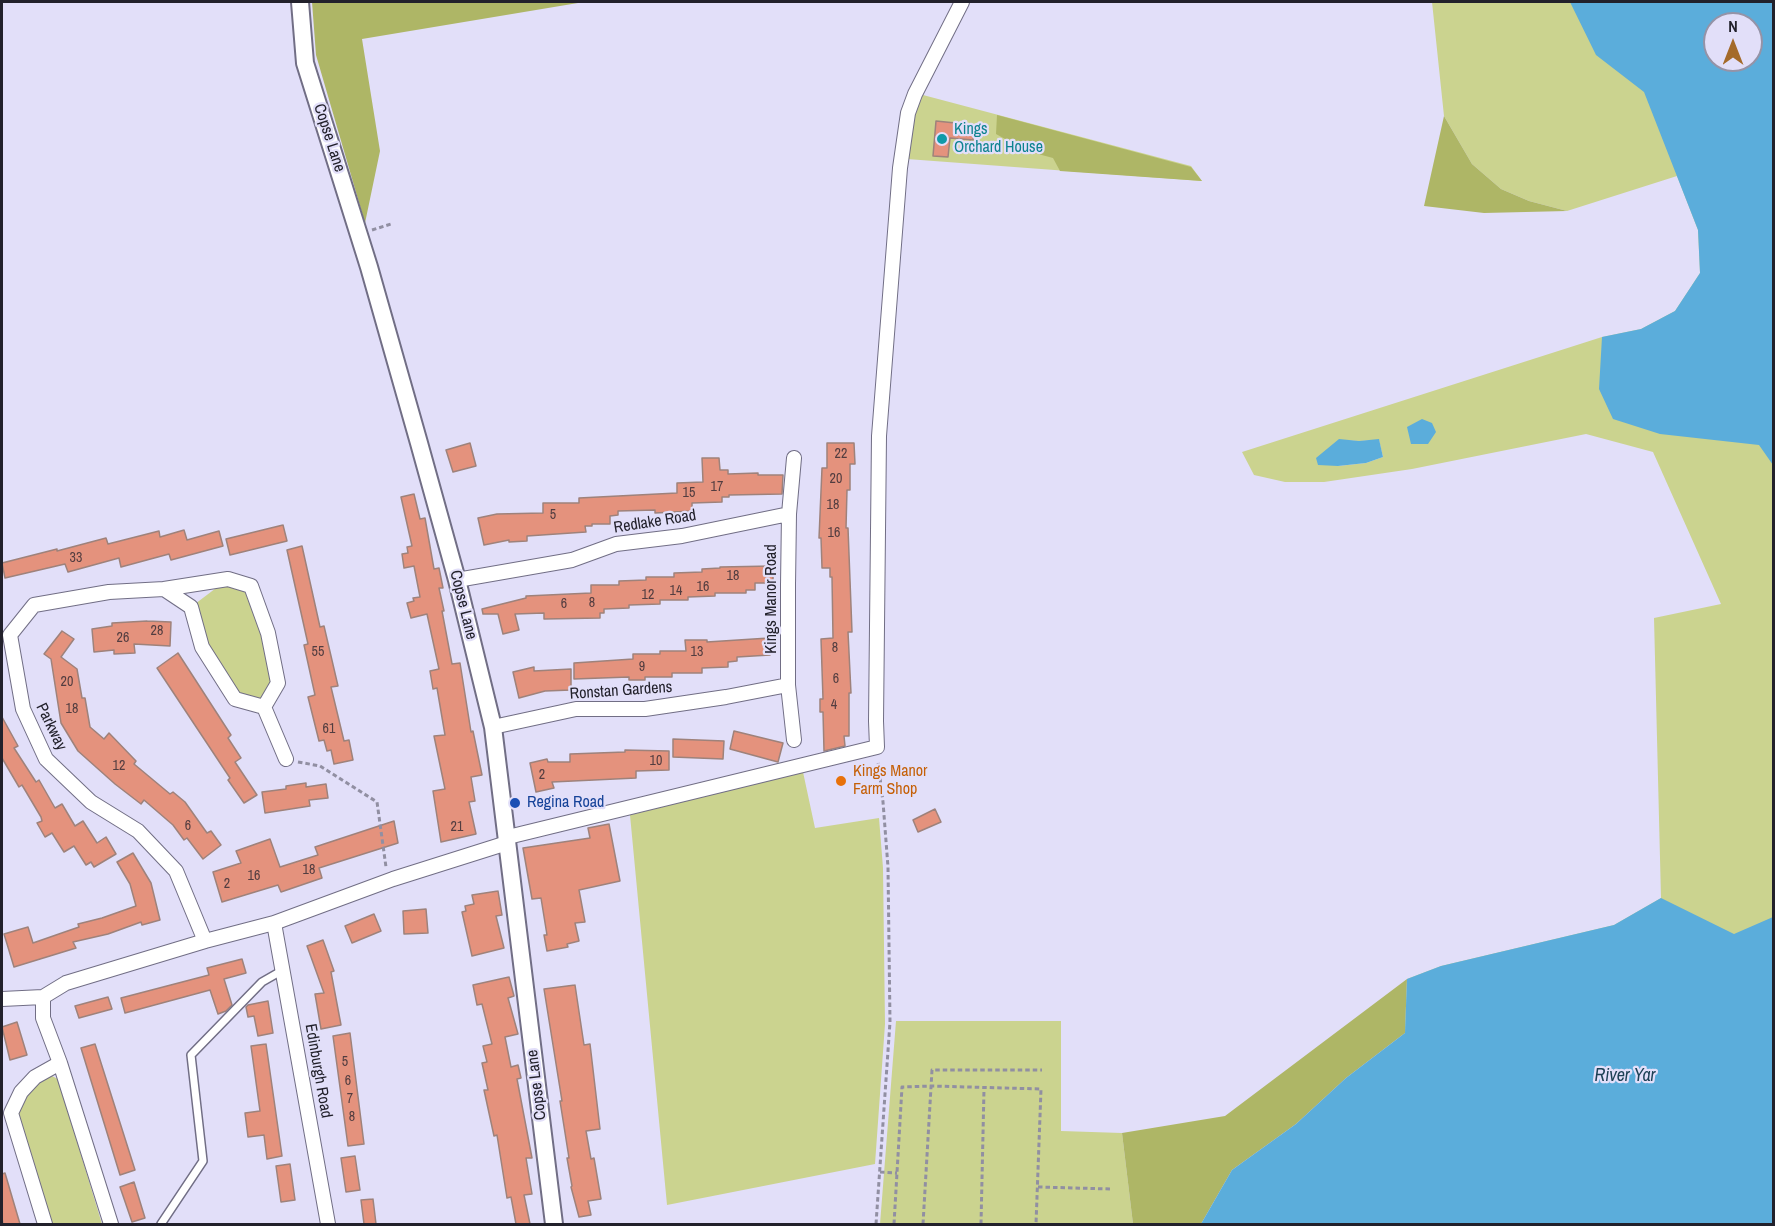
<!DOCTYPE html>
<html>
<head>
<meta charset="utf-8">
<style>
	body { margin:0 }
	#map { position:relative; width:1775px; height:1226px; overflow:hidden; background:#e2dff9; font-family:"Archivo Narrow",sans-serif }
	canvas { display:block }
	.frame { position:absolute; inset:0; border:3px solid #22212b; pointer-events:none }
	.north { position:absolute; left:1703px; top:12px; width:60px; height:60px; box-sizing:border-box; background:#e2dff9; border:2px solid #9593a7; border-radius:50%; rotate:0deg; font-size:16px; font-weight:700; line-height:24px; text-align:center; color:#22212b }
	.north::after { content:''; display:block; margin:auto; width:21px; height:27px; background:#a46a2a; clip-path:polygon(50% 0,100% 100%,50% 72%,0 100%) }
</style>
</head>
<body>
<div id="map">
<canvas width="1775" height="1226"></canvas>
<div class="frame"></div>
<div class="north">N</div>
</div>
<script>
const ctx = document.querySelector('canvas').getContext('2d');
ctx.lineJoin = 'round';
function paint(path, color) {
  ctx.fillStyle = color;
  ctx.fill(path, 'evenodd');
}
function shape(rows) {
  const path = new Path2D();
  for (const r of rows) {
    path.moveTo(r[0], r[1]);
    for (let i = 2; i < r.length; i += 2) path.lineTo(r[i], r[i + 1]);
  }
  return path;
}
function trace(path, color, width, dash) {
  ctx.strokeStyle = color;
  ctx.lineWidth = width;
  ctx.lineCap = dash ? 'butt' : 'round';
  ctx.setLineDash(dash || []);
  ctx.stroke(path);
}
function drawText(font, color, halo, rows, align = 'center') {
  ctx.font = font + ' "Archivo Narrow",sans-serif';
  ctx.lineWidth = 4.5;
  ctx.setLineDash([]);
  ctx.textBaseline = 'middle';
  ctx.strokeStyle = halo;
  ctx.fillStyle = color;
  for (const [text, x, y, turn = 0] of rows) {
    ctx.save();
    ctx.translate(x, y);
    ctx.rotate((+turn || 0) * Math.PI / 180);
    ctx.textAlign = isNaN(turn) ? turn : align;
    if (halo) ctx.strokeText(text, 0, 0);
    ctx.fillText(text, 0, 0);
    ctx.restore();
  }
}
const green = shape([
	[1432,2,1624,2,1699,6,1773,2,1773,992,1201,1224,1405,1033,1407,979,1441,966,1614,925,1661,898,1654,618,1721,604,1653,452,1586,434,1412,469,1324,482,1285,482,1254,475,1242,452,1602,337,1641,329,1675,311,1700,273,1698,230,1677,176,1567,211,1529,201,1501,189,1472,164,1444,116],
	[1715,24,1751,24,1751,60,1715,60],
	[1339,440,1359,441,1379,440,1383,457,1366,463,1338,466],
	[923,95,1191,166,1202,181,907,159,914,116],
	[228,579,251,586,278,683,264,707,235,699,202,647,191,607],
	[803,772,815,828,879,818,883,868,885,1024,875,1164,667,1205,630,815],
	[896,1021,1061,1021,1061,1131,1122,1133,1133,1224,880,1224],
	[45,1076,52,1076,58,1079,102,1224,52,1224,16,1110,19,1102]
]);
const forest = shape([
	[312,2,584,2,362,39,380,151,365,223,316,55],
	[997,115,1191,167,1202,181,1060,171,1053,158,1027,151,996,134],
	[1444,116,1472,164,1501,189,1529,201,1567,211,1484,213,1424,206],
	[1407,979,1405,1033,1346,1078,1296,1124,1232,1170,1201,1224,1133,1224,1122,1133,1225,1116]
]);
const water = shape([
	[1570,2,1773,2,1773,465,1759,445,1660,434,1613,419,1599,389,1602,337,1641,329,1675,311,1700,273,1698,230,1644,92,1596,55],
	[1715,24,1751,24,1751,60,1715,60],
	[1422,419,1432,423,1436,432,1428,444,1411,444,1407,427],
	[1339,439,1359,441,1379,439,1383,457,1366,463,1338,466,1318,465,1316,458],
	[1661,898,1734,934,1773,917,1773,1224,1201,1224,1232,1170,1296,1124,1346,1078,1405,1033,1407,979,1441,966,1614,925]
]);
const building = shape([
	[936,121,975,125,973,140,950,138,948,157,933,156,936,121],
	[470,443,476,466,453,472,446,450,470,443],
	[827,443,854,443,855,464,850,464,850,490,847,490,846,528,848,528,852,632,848,632,851,693,849,693,849,736,844,736,845,746,824,751,823,712,820,712,820,699,823,699,821,639,833,638,832,577,830,577,830,568,822,568,821,538,819,538,822,468,827,468,827,443],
	[702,458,719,458,720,470,728,470,728,474,758,473,758,475,783,475,782,494,729,495,729,497,722,497,722,502,692,503,692,511,655,513,655,510,618,511,618,515,610,516,610,524,592,524,592,526,585,526,586,532,527,536,527,541,509,542,509,540,484,545,478,518,497,514,543,513,543,503,579,503,579,498,677,493,677,483,703,482,702,458],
	[414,494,420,519,425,518,434,569,439,568,443,588,439,588,444,611,442,611,452,664,460,663,471,732,473,731,482,775,471,777,475,801,469,802,476,834,441,842,433,791,445,789,434,736,445,735,437,688,433,689,430,671,439,669,427,614,411,618,407,603,414,601,413,598,420,597,414,566,404,568,402,554,408,553,407,547,412,546,401,497,414,494],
	[283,525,287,541,230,555,226,539,283,525],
	[184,530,187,540,219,531,223,546,171,560,169,554,121,567,119,558,68,572,65,564,5,578,2,563,57,549,57,551,106,538,108,544,159,531,160,537,184,530],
	[302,546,320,627,324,626,338,686,331,687,344,741,349,740,353,760,334,764,331,750,327,751,324,740,319,741,308,697,315,695,304,645,308,644,287,550,302,546],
	[773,566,773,583,755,583,755,590,746,590,746,593,715,593,715,596,688,597,688,600,660,600,660,604,629,605,629,608,604,609,604,613,600,613,600,618,544,619,544,613,515,614,519,630,503,634,498,614,483,614,482,609,526,598,526,596,591,593,591,585,619,585,619,581,646,580,646,577,674,577,674,573,702,572,702,569,720,568,720,567,773,566],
	[147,621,171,622,170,646,134,644,135,653,114,654,114,650,94,652,92,629,112,626,112,623,147,621],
	[62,631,74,639,61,657,77,669,82,698,85,698,90,727,104,739,109,733,136,761,134,764,170,794,173,792,185,802,207,833,211,831,221,845,203,859,187,838,184,840,173,825,144,800,141,804,115,784,78,751,61,723,51,659,44,654,62,631],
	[769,638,770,655,737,657,737,661,728,662,728,667,702,668,702,673,672,673,672,677,645,677,645,680,629,680,629,677,574,679,574,663,633,659,633,654,660,654,660,651,686,651,685,640,707,640,707,642,769,638],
	[178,653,231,735,228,738,241,758,235,762,257,795,244,803,228,780,230,778,157,668,178,653],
	[534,667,534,671,571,669,571,690,545,691,519,698,513,672,534,667],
	[2,717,18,746,14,748,36,782,39,780,55,808,62,804,75,826,83,821,97,843,106,837,116,854,94,867,91,862,86,865,74,846,64,852,52,833,45,837,37,823,42,821,41,817,22,785,19,787,2,758,2,717],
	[734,731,783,743,778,762,730,749,734,731],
	[673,739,724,741,723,759,673,757,673,739],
	[625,750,669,751,669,770,636,771,636,778,552,782,554,788,536,792,530,763,547,759,548,762,570,762,570,754,625,752,625,750],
	[306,783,306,787,326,784,328,798,309,800,310,806,265,813,262,792,286,789,286,786,306,783],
	[935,809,941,822,918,832,913,820,935,809],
	[394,821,398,843,319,868,322,878,281,892,278,885,222,902,213,872,241,863,236,851,270,839,280,867,318,855,315,847,394,821],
	[609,824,620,881,579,890,585,922,575,923,579,941,567,944,568,947,547,951,544,935,547,935,541,898,532,899,523,848,590,838,588,828,609,824],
	[133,853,151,883,160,920,142,925,141,922,108,934,73,942,76,948,14,967,4,934,28,927,33,943,79,927,78,924,102,918,136,906,130,884,117,862,133,853],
	[498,891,502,915,496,916,504,948,472,956,462,912,466,911,465,906,474,904,472,895,498,891],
	[426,909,428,933,404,934,403,911,426,909],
	[374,914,381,931,352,943,345,926,374,914],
	[323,940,334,971,331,972,341,1025,321,1029,315,994,324,993,307,946,323,940],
	[242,959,246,973,224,979,232,1005,226,1011,218,1014,210,990,125,1013,121,998,209,975,207,968,242,959],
	[509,977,514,996,508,998,518,1034,505,1037,511,1067,518,1065,521,1078,517,1079,532,1158,526,1158,532,1194,524,1195,530,1224,516,1224,511,1197,507,1198,497,1135,494,1136,484,1090,488,1090,482,1063,487,1062,483,1046,492,1044,482,1004,477,1005,473,985,509,977],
	[575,985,584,1045,590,1044,600,1129,586,1131,591,1159,594,1158,601,1199,588,1201,591,1215,579,1217,571,1187,572,1186,567,1158,569,1158,560,1101,562,1101,544,989,575,985],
	[108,997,112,1009,79,1018,75,1006,108,997],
	[268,1001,273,1033,258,1036,254,1016,248,1017,246,1007,248,1005,268,1001],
	[17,1022,27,1055,10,1060,2,1027,17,1022],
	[350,1033,364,1144,348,1146,333,1036,350,1033],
	[95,1044,135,1170,120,1175,81,1048,95,1044],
	[266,1044,282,1156,267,1159,264,1135,248,1137,245,1113,260,1111,251,1046,266,1044],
	[355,1156,360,1190,346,1192,341,1158,355,1156],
	[290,1164,295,1200,281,1202,276,1166,290,1164],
	[5,1173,20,1224,3,1224,2,1218,2,1174,5,1173],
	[134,1182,145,1218,132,1222,120,1187,134,1182],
	[373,1199,376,1224,364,1224,361,1200,373,1199]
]);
const path = shape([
	[372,230,391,224],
	[298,762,320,766,377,802,386,867],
	[880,1172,897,1173],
	[1038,1187,1111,1189],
	[876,1224,890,1022,888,867,883,802,878,761],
	[894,1224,902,1087,932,1086,1041,1089,1036,1224],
	[923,1224,932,1070,1042,1070],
	[981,1224,984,1089]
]);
const service = shape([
	[161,1224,203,1161,191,1055,262,982,283,970]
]);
const minor = shape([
	[794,458,789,514,788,585,788,685,794,740],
	[457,580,572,560,616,544,682,536,789,514],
	[164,589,228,579,251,586,268,633,278,683,264,707],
	[264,707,286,759],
	[493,727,576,709,645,709,726,697,788,685],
	[508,837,877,747,876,721,879,436,900,168,908,113,915,94,962,2],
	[274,923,328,1224],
	[205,941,176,871,138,831,91,802,46,759,23,709,10,635,34,605,109,592,164,589,191,607,202,647,235,699,264,707],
	[43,997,66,983,205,941,274,923,393,879,507,843],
	[43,997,43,1018,60,1063,111,1224],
	[2,999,43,997],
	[45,1224,11,1113,21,1092,35,1077,60,1063]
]);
const tertiary = shape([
	[300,2,305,63,369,267,419,443,457,580,493,727,554,1224]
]);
const markers = [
	[942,139,6,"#0f9aa8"],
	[841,781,6,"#e8710a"],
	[515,803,6,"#1a4fb4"]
];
const numberNames = [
	["22",841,454],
	["20",836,479],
	["17",717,487],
	["15",689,493],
	["18",833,505],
	["5",553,515],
	["16",834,533],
	["33",76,558],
	["18",733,576],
	["16",703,587],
	["14",676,591],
	["12",648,595],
	["8",592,603],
	["6",564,604],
	["28",157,631],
	["26",123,638],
	["8",835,648],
	["55",318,652],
	["13",697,652],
	["9",642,667],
	["6",836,679],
	["20",67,682],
	["4",834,705],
	["18",72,709],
	["61",329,729],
	["10",656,761],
	["12",119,766],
	["2",542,775],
	["6",188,826],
	["21",457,827],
	["18",309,870],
	["16",254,876],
	["2",227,884],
	["5",345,1062],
	["6",348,1081],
	["7",350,1099],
	["8",352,1117]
];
const cultureNames = [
	["Kings",954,130],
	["Orchard House",954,148]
];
const streetNames = [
	["Copse Lane",329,138,72],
	["Redlake Road",655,522,-9],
	["Kings Manor Road",772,599,-90],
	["Copse Lane",463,605,76],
	["Ronstan Gardens",621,691,-4],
	["Parkway",51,727,64],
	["Edinburgh Road",318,1071,80],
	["Copse Lane",537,1085,-97]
];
const foodNames = [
	["Kings Manor",853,772],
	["Farm Shop",853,790]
];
const transitNames = [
	["Regina Road",527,803]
];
const waterNames = [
	["River Yar",1625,1076]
];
paint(green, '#cbd38f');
paint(forest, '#aeb666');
paint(water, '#5baddb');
paint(building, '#e4927d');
trace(building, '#9e827b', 1.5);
trace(service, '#716e85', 10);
trace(minor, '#716e85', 16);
trace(tertiary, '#716e85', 20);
trace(path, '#918fa2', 3, [4.5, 3]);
trace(service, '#fff', 7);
trace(minor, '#fff', 14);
trace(tertiary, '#fff', 16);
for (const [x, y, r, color] of markers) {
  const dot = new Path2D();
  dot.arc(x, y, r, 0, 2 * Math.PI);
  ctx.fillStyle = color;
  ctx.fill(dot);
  trace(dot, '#e2dff9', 2);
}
drawText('14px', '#523d40', null, numberNames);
drawText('16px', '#0d838f', '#e2dff9', cultureNames, 'left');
drawText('16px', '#22212b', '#e2dff9', streetNames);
drawText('16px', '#c56008', '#e2dff9', foodNames, 'left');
drawText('16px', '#164399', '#e2dff9', transitNames, 'left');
drawText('italic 18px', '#1d4155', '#e2dff9', waterNames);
</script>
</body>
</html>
